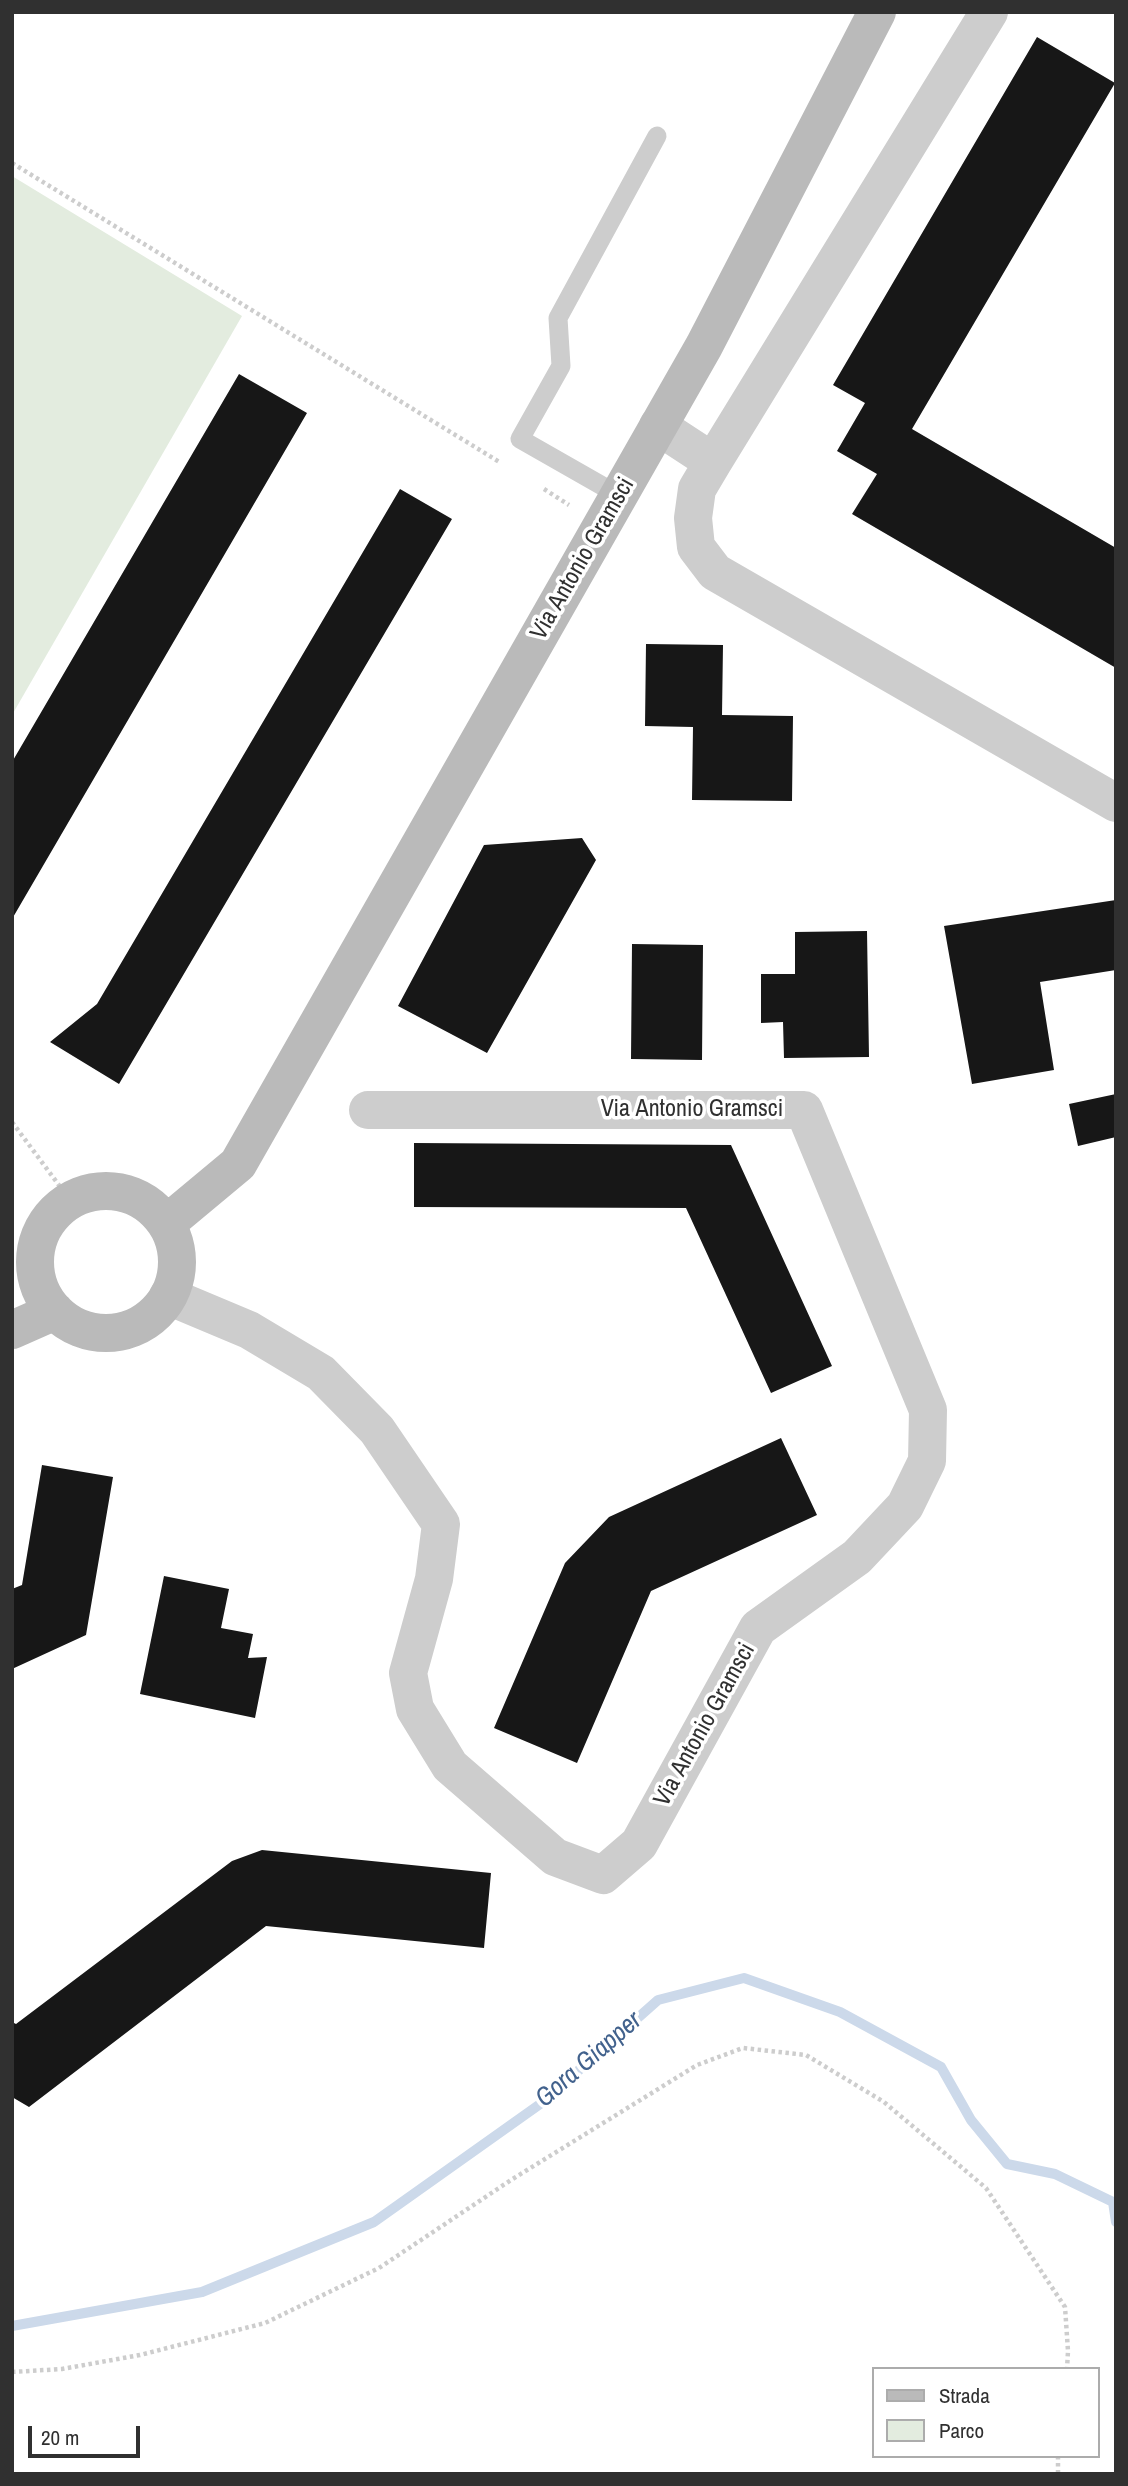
<!DOCTYPE html>
<html>
<head>
<meta charset="utf-8">
<style>
	body { margin:0 }
	#map { position:relative; width:1128px; height:2486px; overflow:hidden; background:#fff; font-family:"Archivo Narrow",sans-serif }
	canvas { display:block }
	.frame { position:absolute; inset:0; border:14px solid #303030; pointer-events:none }
	.legend { position:absolute; left:872px; top:2367px; width:228px; height:91px; box-sizing:border-box; background:#fff; border:2px solid #acacac; margin:0; padding:9px 12px; list-style:none; font-size:21px; color:#303030 }
	.legend li { display:flex; align-items:center; gap:14px; height:35px }
	.legend b { width:35px; border:2px solid #acacac }
	.scale { position:absolute; left:28px; top:2426px; width:112px; height:32px; box-sizing:border-box; border:4px solid #303030; border-top:0; padding-left:9px; font-size:21px; line-height:24px; white-space:nowrap; color:#303030; -webkit-text-stroke:5px #fff; paint-order:stroke }
</style>
</head>
<body>
<div id="map">
<canvas width="1128" height="2486"></canvas>
<div class="frame"></div>
<ul class="legend">
<li><b style="height:9px;background:#bababa"></b>Strada</li>
<li><b style="height:19px;background:#e3ecdf"></b>Parco</li>
</ul>
<div class="scale">20 m</div>
</div>
<script>
const ctx = document.querySelector('canvas').getContext('2d');
ctx.lineJoin = 'round';
function paint(path, color) {
  ctx.fillStyle = color;
  ctx.fill(path, 'evenodd');
}
function shape(rows) {
  const path = new Path2D();
  for (const r of rows) {
    if (r.length === 3) {
      path.moveTo(r[0] + r[2], r[1]);
      path.arc(r[0], r[1], r[2], 0, 2 * Math.PI);
      continue;
    }
    path.moveTo(r[0], r[1]);
    for (let i = 2; i < r.length; i += 2) path.lineTo(r[i], r[i + 1]);
  }
  return path;
}
function trace(path, color, width, dash) {
  ctx.strokeStyle = color;
  ctx.lineWidth = width;
  ctx.lineCap = dash ? 'butt' : 'round';
  ctx.setLineDash(dash || []);
  ctx.stroke(path);
}
function drawText(font, color, halo, rows, align = 'center') {
  ctx.font = font + ' "Archivo Narrow",sans-serif';
  ctx.lineWidth = 7;
  ctx.setLineDash([]);
  ctx.textBaseline = 'middle';
  ctx.strokeStyle = halo;
  ctx.fillStyle = color;
  for (const [text, x, y, turn = 0] of rows) {
    ctx.save();
    ctx.translate(x, y);
    ctx.rotate((+turn || 0) * Math.PI / 180);
    ctx.textAlign = isNaN(turn) ? turn : align;
    if (halo) ctx.strokeText(text, 0, 0);
    ctx.fillText(text, 0, 0);
    ctx.restore();
  }
}
const green = shape([
	[12,176,242,316,12,715]
]);
const stream = shape([
	[12,2326,202,2292,374,2222,543,2102,658,2000,744,1978,840,2012,941,2067,971,2120,1007,2164,1055,2174,1113,2202,1116,2222]
]);
const building = shape([
	[1037,37,1115,83,912,429,1116,548,1116,668,852,514,877,474,837,451,865,403,833,385],
	[239,374,307,413,12,919,12,762],
	[400,489,452,519,119,1084,50,1042,97,1004],
	[646,644,723,645,722,715,793,716,792,801,692,800,693,727,645,726],
	[582,838,596,860,487,1053,398,1006,484,845],
	[1116,900,1116,970,1040,982,1054,1070,972,1084,944,926],
	[867,931,869,1057,784,1058,783,1022,761,1023,761,974,795,974,795,932],
	[632,944,703,945,702,1060,631,1059],
	[1116,1094,1116,1137,1078,1146,1069,1104],
	[414,1143,731,1145,832,1366,771,1393,686,1208,414,1207],
	[781,1438,817,1515,651,1591,577,1763,494,1728,565,1563,609,1517],
	[42,1465,113,1477,86,1635,12,1669,12,1589,22,1585],
	[164,1576,229,1589,221,1628,253,1634,248,1658,267,1657,255,1718,140,1694],
	[262,1850,491,1873,484,1948,266,1926,29,2107,12,2097,12,2022,16,2024,232,1861]
]);
const path = shape([
	[12,163,501,463],
	[544,489,569,505],
	[12,1122,70,1200],
	[12,2372,62,2369,140,2355,265,2323,379,2268,511,2180,697,2065,743,2048,806,2055,884,2102,986,2188,1065,2307,1068,2351,1067,2369],
	[1058,2456,1058,2474]
]);
const lane = shape([
	[620,496,520,439,561,366,558,318,657,136]
]);
const street = shape([
	[658,426,713,462,697,489,693,518,696,547,715,572,1116,803],
	[713,462,989,12],
	[168,1296,249,1330,321,1373,377,1430,441,1524,434,1579,408,1673,415,1709,450,1766,555,1857,603,1875,639,1844,758,1628,857,1557,905,1506,927,1461,928,1410,804,1110,368,1110]
]);
const secondary = shape([
	[106,1262,71],
	[166,1224,238,1164,704,346,877,12],
	[12,1330,55,1311]
]);
const streetNames = [
	["Via Antonio Gramsci",583,559,-60],
	["Via Antonio Gramsci",692,1110],
	["Via Antonio Gramsci",705,1725,-61]
];
const waterNames = [
	["Gora Giapper",589,2060,-41]
];
paint(green, '#e3ecdf');
trace(stream, '#ccd9ea', 10);
paint(building, '#171717');
trace(path, '#cdcdcd', 4.5, [3.5, 3.5]);
trace(lane, '#cdcdcd', 19);
trace(street, '#cdcdcd', 38);
trace(secondary, '#bababa', 38);
drawText('24px', '#303030', '#fff', streetNames);
drawText('italic 26px', '#42628d', '#fff', waterNames);
</script>
</body>
</html>
